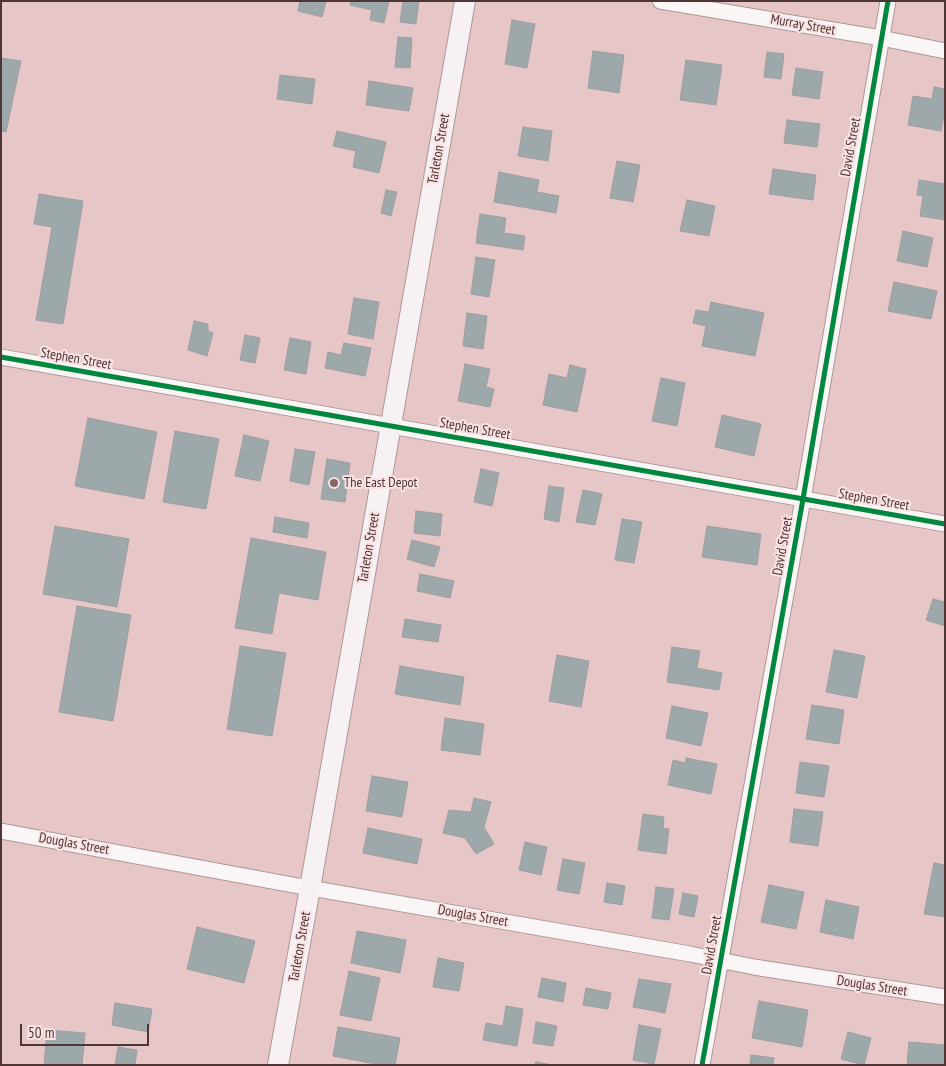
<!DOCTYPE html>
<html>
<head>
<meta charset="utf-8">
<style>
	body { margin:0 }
	#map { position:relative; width:946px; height:1066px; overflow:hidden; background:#e6c6c6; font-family:"PT Sans Narrow",sans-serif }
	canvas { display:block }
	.frame { position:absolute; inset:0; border:2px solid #4e3536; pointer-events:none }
	.scale { position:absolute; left:20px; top:1024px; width:129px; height:22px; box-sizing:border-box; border:2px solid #4e3536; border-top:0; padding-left:6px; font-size:15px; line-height:18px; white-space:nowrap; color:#4e3536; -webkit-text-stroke:4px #fde3e4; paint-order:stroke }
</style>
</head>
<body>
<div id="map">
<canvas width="946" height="1066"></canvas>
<div class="frame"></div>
<div class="scale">50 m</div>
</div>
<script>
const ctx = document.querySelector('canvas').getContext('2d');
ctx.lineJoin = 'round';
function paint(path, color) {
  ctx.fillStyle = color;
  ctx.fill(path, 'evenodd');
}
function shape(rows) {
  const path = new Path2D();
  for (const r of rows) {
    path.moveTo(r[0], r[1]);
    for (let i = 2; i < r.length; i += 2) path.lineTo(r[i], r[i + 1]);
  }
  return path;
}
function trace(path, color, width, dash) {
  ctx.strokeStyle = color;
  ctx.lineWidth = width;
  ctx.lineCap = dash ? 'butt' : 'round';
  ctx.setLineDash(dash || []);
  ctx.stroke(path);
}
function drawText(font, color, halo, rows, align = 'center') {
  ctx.font = font + ' "PT Sans Narrow",sans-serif';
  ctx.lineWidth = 4;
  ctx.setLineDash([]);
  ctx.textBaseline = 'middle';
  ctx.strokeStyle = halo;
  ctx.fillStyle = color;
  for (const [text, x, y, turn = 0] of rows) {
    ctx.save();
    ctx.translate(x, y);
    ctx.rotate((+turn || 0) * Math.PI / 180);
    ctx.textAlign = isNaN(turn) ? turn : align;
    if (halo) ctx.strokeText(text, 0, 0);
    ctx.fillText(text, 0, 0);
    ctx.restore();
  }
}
const building = shape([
	[300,1,326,1,322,17,298,11,300,1],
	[351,1,389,1,384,23,370,20,372,10,350,5,351,1],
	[403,1,419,1,416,24,400,22,403,1],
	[512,20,535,24,527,68,505,64,512,20],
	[398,37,412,38,410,68,395,67,398,37],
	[593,51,624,55,619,93,588,88,593,51],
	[767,52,784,54,781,79,764,77,767,52],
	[1,58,21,61,6,132,1,131,1,58],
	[686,60,722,65,716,105,680,100,686,60],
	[796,68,823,72,819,99,792,95,796,68],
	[280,75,315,79,312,104,277,99,280,75],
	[369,81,413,88,409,111,366,105,369,81],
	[934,87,945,89,945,110,941,131,908,125,913,96,932,99,934,87],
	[787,120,820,124,817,147,784,143,787,120],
	[523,127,552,131,548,161,518,156,523,127],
	[337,131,386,142,379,173,353,167,356,151,333,146,337,131],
	[617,161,640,165,633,202,610,198,617,161],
	[773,169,816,175,813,200,769,194,773,169],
	[499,172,539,180,537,192,559,196,556,213,494,202,499,172],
	[919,180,945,184,945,220,920,216,923,196,917,195,919,180],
	[386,190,397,192,391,216,381,213,386,190],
	[39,194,83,201,63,324,36,320,52,227,34,224,39,194],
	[687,200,715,206,709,236,680,231,687,200],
	[480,214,506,218,504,233,525,236,523,250,476,243,480,214],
	[903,231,933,238,927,267,897,261,903,231],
	[476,257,495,260,489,297,471,294,476,257],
	[894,282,937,291,931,319,888,311,894,282],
	[354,298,379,302,373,339,348,334,354,298],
	[711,302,764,313,755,356,702,346,706,326,693,323,696,310,709,312,711,302],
	[467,313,487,316,483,349,463,346,467,313],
	[194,321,208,324,208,331,213,333,207,356,188,350,194,321],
	[245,335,260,338,255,363,240,360,245,335],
	[290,338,311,342,306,374,284,370,290,338],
	[344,343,371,348,365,376,325,368,328,352,341,355,344,343],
	[465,364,490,369,486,387,494,389,490,407,458,401,465,364],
	[570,365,586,369,577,412,543,405,549,374,567,378,570,365],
	[661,378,685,383,677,426,652,421,661,378],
	[722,415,761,424,754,456,715,447,722,415],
	[88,418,157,432,144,499,75,486,88,418],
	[175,431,219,439,206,509,163,502,175,431],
	[244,435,269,441,260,481,235,476,244,435],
	[295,449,315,452,309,485,290,481,295,449],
	[327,459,350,463,345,502,321,499,327,459],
	[481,469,499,473,492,506,474,502,481,469],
	[549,486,564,488,559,522,544,519,549,486],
	[583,490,602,494,595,525,576,522,583,490],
	[416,511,442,514,440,536,414,533,416,511],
	[275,517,309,523,307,538,273,532,275,517],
	[622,519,642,522,634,563,615,560,622,519],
	[55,526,129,539,117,607,43,594,55,526],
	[707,526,761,534,757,565,702,557,707,526],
	[251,538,326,552,318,600,279,593,272,634,235,628,251,538],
	[412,540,440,547,434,567,407,559,412,540],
	[420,574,454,581,450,598,417,591,420,574],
	[933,599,945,602,945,626,926,620,933,599],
	[77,606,131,615,113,721,59,712,77,606],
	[405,619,441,625,438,642,402,637,405,619],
	[240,646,286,653,272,736,227,729,240,646],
	[672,647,700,651,697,668,722,673,719,690,667,682,672,647],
	[834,650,865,656,857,698,826,692,834,650],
	[557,655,589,661,581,707,549,701,557,655],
	[400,666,464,677,460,705,395,694,400,666],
	[812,705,844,710,839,744,806,739,812,705],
	[672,706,708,713,701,746,666,738,672,706],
	[445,718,484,724,480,755,441,750,445,718],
	[686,758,717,764,711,794,668,785,673,760,685,763,686,758],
	[800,762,829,766,824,797,796,793,800,762],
	[372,776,408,782,402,817,366,811,372,776],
	[474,798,491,802,484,827,494,844,476,854,465,838,443,833,449,810,471,812,474,798],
	[794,809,823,812,818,846,790,842,794,809],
	[643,814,664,817,663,828,669,829,666,854,638,850,643,814],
	[368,828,422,839,417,864,363,853,368,828],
	[525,842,547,847,541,875,519,870,525,842],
	[563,859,585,863,579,894,557,890,563,859],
	[934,863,945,865,945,917,924,914,934,863],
	[607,883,625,886,622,905,604,902,607,883],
	[769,885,804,892,796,929,761,922,769,885],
	[656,887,674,889,669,920,652,918,656,887],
	[683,893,698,896,694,917,679,914,683,893],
	[826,900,859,907,853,939,820,932,826,900],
	[197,927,255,941,244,983,187,969,197,927],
	[357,931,406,940,400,973,351,963,357,931],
	[438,958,464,963,459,991,433,987,438,958],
	[349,971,380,978,371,1021,340,1015,349,971],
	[542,978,566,983,563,1002,538,997,542,978],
	[639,979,671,984,665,1013,633,1007,639,979],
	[586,988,611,993,608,1009,583,1005,586,988],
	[759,1001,808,1010,802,1047,752,1038,759,1001],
	[115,1003,152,1009,148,1032,112,1025,115,1003],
	[506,1006,523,1009,517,1046,483,1040,486,1023,503,1026,506,1006],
	[536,1022,557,1026,553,1046,533,1043,536,1022],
	[639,1025,661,1029,654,1064,633,1060,639,1025],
	[338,1027,400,1038,395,1065,381,1065,333,1056,338,1027],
	[47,1030,85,1033,82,1065,44,1065,47,1030],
	[848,1032,871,1038,864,1065,841,1059,848,1032],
	[909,1042,945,1045,945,1065,907,1065,909,1042],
	[118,1047,137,1050,135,1065,115,1065,118,1047],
	[751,1055,774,1058,773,1065,750,1065,751,1055],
	[536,1062,552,1065,535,1065,536,1062]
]);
const minor = shape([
	[660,1,881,38,945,51],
	[1,357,945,524],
	[1,831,293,885,690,954,754,967,945,997],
	[702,1065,803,499,888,1]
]);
const secondary = shape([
	[278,1065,310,888,465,1]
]);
const cycleway = shape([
	[1,357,945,524],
	[702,1065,803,499,888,1]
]);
const markers = [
	[334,483,5,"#836868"]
];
const streetNames = [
	["Murray Street",803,25,10],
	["David Street",851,147,-80],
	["Tarleton Street",439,149,-80],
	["Stephen Street",76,359,10],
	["Stephen Street",475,429,10],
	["Stephen Street",874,500,10],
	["David Street",783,546,-80],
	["Tarleton Street",369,548,-80],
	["Douglas Street",74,844,10],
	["Douglas Street",473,916,10],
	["David Street",712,945,-80],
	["Tarleton Street",300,947,-80],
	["Douglas Street",872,986,9]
];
const poiNames = [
	["The East Depot",344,483]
];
paint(building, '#9ca8a9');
trace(building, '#a09e9f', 1);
trace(minor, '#af9797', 17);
trace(secondary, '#af9797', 22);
trace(minor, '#fbf6f6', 15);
trace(secondary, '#f8f1f3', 20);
trace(cycleway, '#00873e', 5);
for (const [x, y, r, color] of markers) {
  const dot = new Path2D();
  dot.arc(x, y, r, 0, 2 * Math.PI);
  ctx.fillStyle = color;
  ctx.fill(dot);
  trace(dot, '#fde3e4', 2);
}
drawText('14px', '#4e3536', '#fde3e4', streetNames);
drawText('14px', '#4e3536', '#fde3e4', poiNames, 'left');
</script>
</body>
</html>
